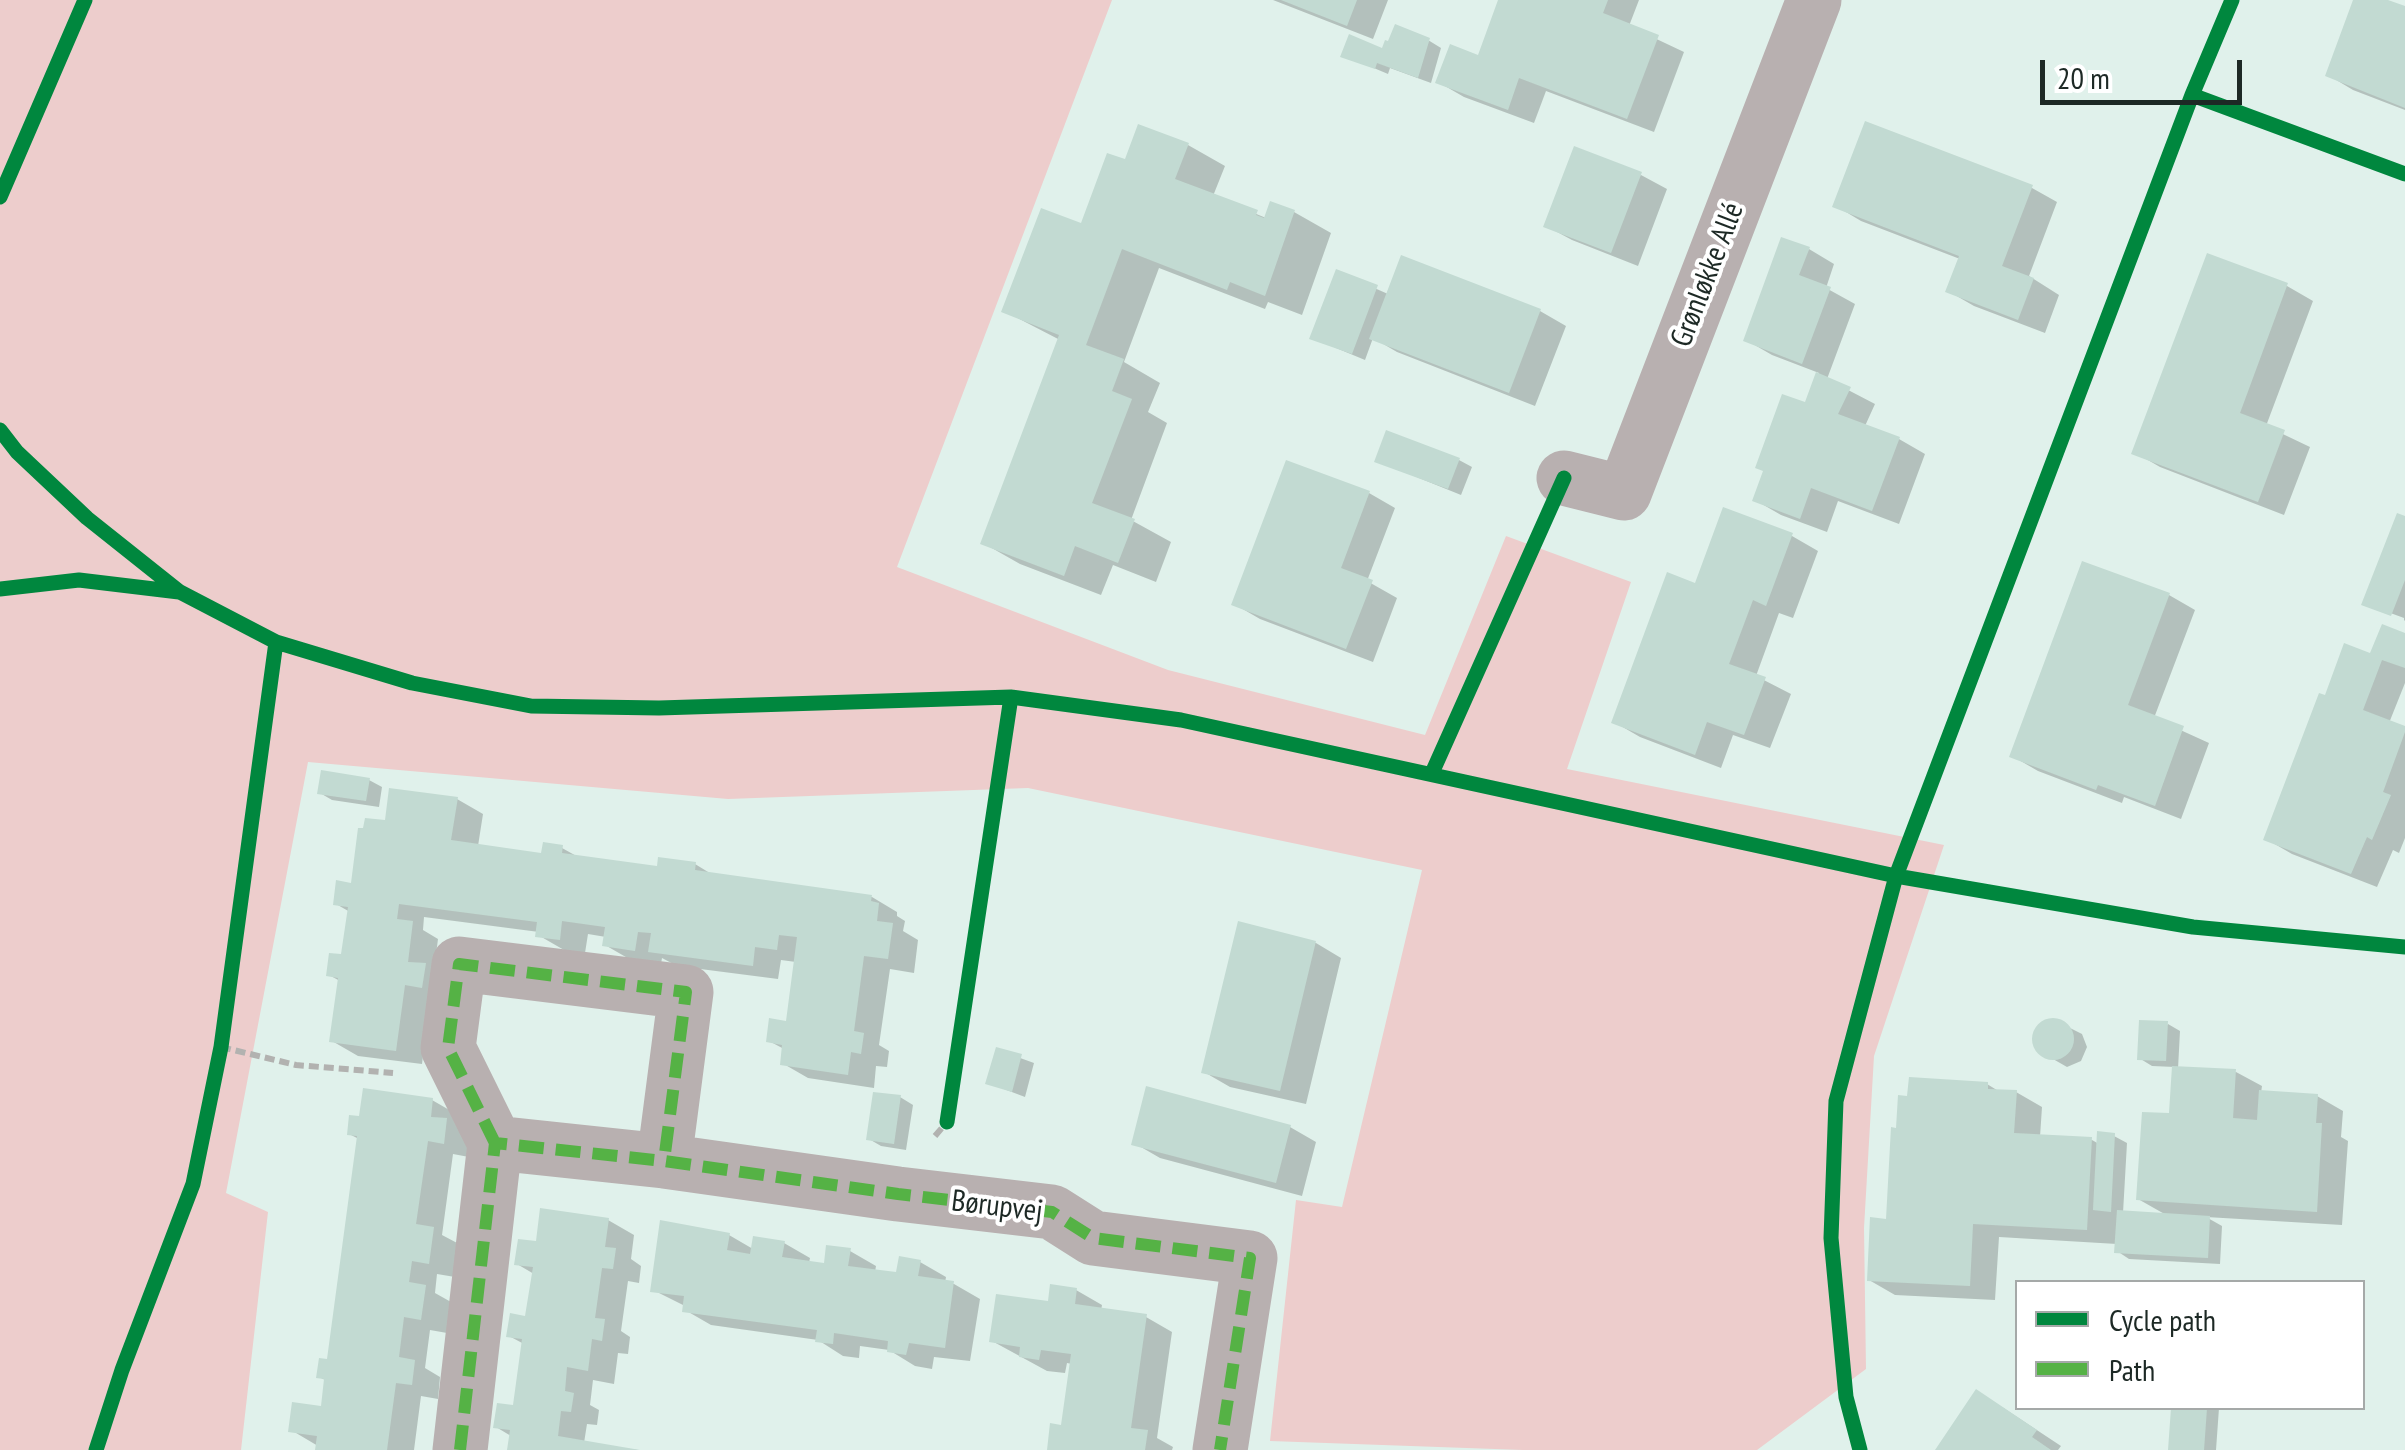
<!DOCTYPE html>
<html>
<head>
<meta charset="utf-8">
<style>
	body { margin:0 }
	#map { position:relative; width:2405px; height:1450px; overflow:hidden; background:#e0f1eb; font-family:"PT Sans Narrow",sans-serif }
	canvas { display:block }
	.legend { position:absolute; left:2015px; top:1280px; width:350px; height:130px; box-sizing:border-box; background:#fff; border:2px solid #a5a9a8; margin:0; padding:12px 18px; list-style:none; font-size:30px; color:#1d2925 }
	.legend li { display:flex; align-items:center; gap:20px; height:50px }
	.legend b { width:50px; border:2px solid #a5a9a8 }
	.scale { position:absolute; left:2040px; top:60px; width:202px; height:45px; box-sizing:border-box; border:5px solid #1d2925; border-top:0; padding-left:12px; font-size:30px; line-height:35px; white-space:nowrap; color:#1d2925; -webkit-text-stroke:8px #fff; paint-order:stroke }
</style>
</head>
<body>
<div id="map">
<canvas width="2405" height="1450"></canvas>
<ul class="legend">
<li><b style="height:12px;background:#00873e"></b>Cycle path</li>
<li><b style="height:12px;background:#55b245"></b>Path</li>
</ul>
<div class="scale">20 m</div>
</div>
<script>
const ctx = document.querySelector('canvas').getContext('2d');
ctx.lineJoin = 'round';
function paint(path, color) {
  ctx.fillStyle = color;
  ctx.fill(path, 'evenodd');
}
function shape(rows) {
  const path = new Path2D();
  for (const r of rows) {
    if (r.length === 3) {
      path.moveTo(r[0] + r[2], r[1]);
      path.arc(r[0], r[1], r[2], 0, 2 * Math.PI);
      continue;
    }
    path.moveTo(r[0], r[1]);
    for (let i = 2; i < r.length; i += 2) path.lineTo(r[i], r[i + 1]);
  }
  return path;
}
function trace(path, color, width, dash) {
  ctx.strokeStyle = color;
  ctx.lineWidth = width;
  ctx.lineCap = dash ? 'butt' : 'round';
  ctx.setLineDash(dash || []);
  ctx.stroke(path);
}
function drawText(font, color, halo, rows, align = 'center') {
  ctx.font = font + ' "PT Sans Narrow",sans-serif';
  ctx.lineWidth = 8;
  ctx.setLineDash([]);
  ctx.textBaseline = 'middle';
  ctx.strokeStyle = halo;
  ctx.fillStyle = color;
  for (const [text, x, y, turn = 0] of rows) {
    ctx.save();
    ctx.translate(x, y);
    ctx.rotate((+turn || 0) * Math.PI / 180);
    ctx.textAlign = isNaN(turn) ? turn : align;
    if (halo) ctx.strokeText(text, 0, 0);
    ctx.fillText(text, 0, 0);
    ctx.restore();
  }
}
const green = shape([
	[0,0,1112,0,897,567,1168,670,1425,735,1506,536,1631,582,1567,769,1944,845,1874,1056,1864,1228,1866,1369,1757,1450,1523,1450,1270,1441,1296,1200,1342,1207,1422,870,1028,788,728,799,308,762,226,1193,268,1212,241,1450,0,1450]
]);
const shadow = shape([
	[1273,0,1388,0,1373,39],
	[1501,0,1639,0,1629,26,1684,52,1654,132,1546,91,1534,123,1464,97,1438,82,1479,58],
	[2356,0,2381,0,2405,9,2405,110,2353,90,2328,75],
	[1428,40,1441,48,1431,83,1390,68,1388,74,1343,55],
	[1188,145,1225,166,1213,196,1266,218,1294,212,1331,233,1302,315,1268,302,1265,309,1159,268,1124,362,1160,383,1148,412,1167,423,1131,520,1171,542,1156,582,1113,565,1101,595,1020,564,983,543,1060,340,1004,311,1082,226,1126,162],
	[1641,175,1667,189,1638,266,1572,240,1546,226],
	[2032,188,2057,202,2029,276,2059,295,2045,333,1974,306,1948,291,1960,259,1861,221,1836,206],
	[1809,249,1834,264,1826,288,1855,304,1827,379,1875,404,1865,426,1899,439,1925,454,1899,524,1838,501,1827,532,1781,515,1755,500,1806,406,1819,373,1772,355,1746,340],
	[2208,256,2287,286,2313,301,2266,426,2310,447,2284,515,2160,467,2134,452],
	[1338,272,1388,294,1540,311,1566,326,1535,406,1397,352,1373,338,1365,360,1312,338],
	[1459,460,1472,467,1461,495,1377,461],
	[1369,493,1395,508,1367,581,1397,598,1373,662,1260,619,1234,604],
	[1725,510,1792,536,1818,551,1793,618,1779,613,1756,676,1791,694,1770,748,1733,735,1721,768,1640,737,1614,722,1696,587],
	[2405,518,2405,620,2404,621,2404,618,2374,607],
	[2169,595,2195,610,2154,718,2209,743,2181,819,2124,797,2122,803,2038,771,2012,756],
	[2405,636,2405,683,2389,723,2405,729,2405,838,2399,853,2393,850,2377,887,2292,854,2266,839,2326,699,2372,656],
	[369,780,382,787,379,807,332,800,320,793],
	[457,799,483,814,478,846,543,856,562,848,580,858,659,868,695,864,713,875,872,897,897,912,897,916,905,921,903,931,918,940,914,973,890,969,879,1045,889,1051,887,1067,876,1066,874,1088,808,1078,782,1063,784,1049,769,1041,788,1024,796,962,781,960,778,979,677,966,662,958,661,964,631,960,605,945,606,937,588,934,585,953,564,950,538,935,539,932,424,917,423,930,438,939,422,1064,358,1056,332,1041,340,981,329,975,343,957,350,912,336,904,353,886,387,823],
	[1240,924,1316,943,1341,958,1306,1104,1230,1087,1204,1072],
	[2054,1020,2082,1034,2087,1047,2081,1061,2067,1067,2039,1051,2034,1041,2040,1026],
	[2168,1024,2180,1031,2178,1069,2236,1072,2262,1086,2261,1093,2317,1096,2343,1111,2341,1137,2348,1141,2342,1225,2206,1217,2222,1226,2220,1264,2129,1259,2117,1251,2117,1244,1999,1237,1995,1300,1895,1295,1869,1280,1888,1221,1987,1084,2000,1092,2016,1092,2042,1107,2040,1137,2092,1140,2099,1144,2114,1136,2127,1143,2123,1213,2168,1216,2138,1199,2171,1116,2175,1067,2152,1066,2139,1058],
	[998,1050,1034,1063,1025,1097,988,1083],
	[900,1097,913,1105,906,1150,881,1146,869,1139],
	[432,1100,458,1115,472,1135,469,1157,453,1154,442,1235,459,1244,455,1277,437,1274,435,1293,451,1302,447,1333,430,1330,425,1368,440,1377,438,1399,421,1396,414,1450,318,1450,318,1446,291,1430,324,1409,327,1381,319,1377,329,1362,359,1139,349,1134],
	[1290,1127,1316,1142,1302,1196,1160,1158,1134,1143],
	[608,1220,634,1235,631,1259,641,1266,639,1283,628,1281,621,1331,630,1337,628,1354,618,1353,614,1384,593,1380,590,1405,599,1410,597,1425,587,1424,584,1443,638,1450,510,1450,511,1436,496,1427,515,1408,524,1344,509,1336,527,1319,534,1274,517,1264,538,1244],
	[729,1235,753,1249,784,1243,810,1258,809,1263,826,1266,850,1251,876,1266,875,1272,898,1275,920,1262,946,1277,945,1283,954,1284,980,1299,970,1361,934,1357,932,1369,915,1366,889,1350,860,1346,859,1358,843,1356,818,1340,711,1325,685,1310,685,1306,653,1290],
	[1076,1290,1102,1305,1101,1311,1146,1317,1172,1332,1157,1438,1173,1447,1172,1450,1049,1450,1063,1427,1072,1364,1067,1363,1065,1373,1047,1371,992,1341],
	[2002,1407,2061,1446,2058,1450,1938,1450],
	[2159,1408,2219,1408,2216,1450,2171,1450,2173,1409]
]);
const building = shape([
	[1281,0,1357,0,1347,26],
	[1498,0,1608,0,1603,13,1659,35,1627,119,1519,78,1508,110,1435,83,1450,44,1478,55],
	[2353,0,2388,0,2405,6,2405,108,2325,76],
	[1395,24,1430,38,1418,78,1377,63,1375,69,1340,57,1349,34,1382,48,1385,40,1388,41],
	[1865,121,2033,185,2002,266,2034,278,2018,320,1945,292,1959,256,1832,207],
	[1138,124,1189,143,1175,179,1258,210,1256,215,1264,218,1270,201,1295,210,1265,296,1230,282,1227,290,1122,249,1086,345,1124,359,1112,391,1132,399,1092,503,1135,519,1118,563,1075,546,1064,576,980,544,1059,335,1001,312,1041,208,1081,223,1107,153,1125,159],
	[1574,146,1642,172,1611,253,1543,227],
	[1781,237,1810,247,1799,275,1831,287,1802,364,1743,341],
	[2207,253,2288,283,2240,413,2285,430,2258,502,2131,454],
	[1401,255,1541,309,1509,393,1369,339],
	[1336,269,1378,285,1352,354,1309,339],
	[1816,372,1851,387,1838,414,1900,437,1872,511,1811,488,1800,519,1752,501,1763,471,1755,468,1782,394,1805,402],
	[1386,430,1460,458,1448,489,1374,462],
	[1286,460,1370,491,1341,568,1373,580,1346,649,1231,605],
	[1723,507,1793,533,1766,606,1753,600,1729,664,1766,677,1744,735,1707,722,1695,755,1611,723,1667,572,1695,583],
	[2397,513,2405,516,2405,580,2391,616,2361,605],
	[2082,561,2170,593,2128,705,2184,726,2155,806,2098,785,2096,790,2009,757],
	[2382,624,2405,633,2405,668,2382,660,2363,710,2405,726,2405,732,2383,792,2391,795,2372,840,2367,837,2351,874,2263,840,2319,693,2325,695,2344,643,2370,653],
	[321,770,370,778,366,801,317,794],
	[389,788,458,797,451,840,541,853,543,842,563,845,562,853,657,866,658,857,696,862,695,870,872,895,871,901,879,903,877,921,893,923,888,959,864,956,854,1031,864,1033,861,1054,851,1052,848,1075,780,1065,782,1045,766,1042,769,1018,786,1021,797,937,779,935,777,950,755,947,753,966,648,952,651,933,638,932,635,951,602,946,605,927,562,921,560,940,535,937,537,922,399,904,397,919,413,921,408,962,426,963,422,988,405,985,396,1051,329,1042,338,978,326,976,329,953,341,954,348,907,333,905,336,880,351,883,358,828,363,828,365,818,385,820],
	[1238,921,1316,941,1280,1091,1201,1073],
	[2053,1039,21],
	[2139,1020,2168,1021,2166,1061,2137,1060],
	[996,1047,1022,1054,1012,1092,985,1084],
	[2172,1066,2236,1069,2233,1118,2257,1120,2259,1090,2318,1094,2316,1123,2322,1123,2317,1212,2136,1200,2142,1112,2169,1113],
	[1909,1077,1988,1082,1988,1089,2017,1090,2014,1133,2092,1137,2087,1230,1973,1224,1970,1286,1867,1281,1870,1217,1886,1219,1891,1127,1896,1128,1898,1095,1907,1096],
	[1146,1086,1291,1125,1276,1183,1131,1145],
	[363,1088,433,1098,431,1117,447,1118,444,1144,428,1141,416,1224,434,1227,429,1264,412,1261,409,1282,426,1285,421,1320,404,1317,399,1357,415,1360,412,1385,396,1383,387,1450,315,1450,317,1436,288,1432,292,1402,321,1406,324,1379,316,1378,319,1358,327,1359,357,1136,347,1135,349,1115,359,1116],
	[873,1092,901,1095,894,1144,866,1140],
	[2097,1131,2115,1133,2111,1212,2093,1210],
	[540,1208,609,1218,605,1247,616,1248,613,1269,602,1268,595,1318,605,1319,602,1341,592,1339,588,1371,567,1367,565,1391,574,1393,571,1412,561,1411,558,1436,640,1450,507,1450,510,1430,493,1428,497,1403,513,1405,522,1339,506,1337,510,1313,525,1316,533,1267,514,1265,518,1239,536,1241],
	[2117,1210,2210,1216,2208,1258,2114,1253],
	[660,1220,730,1233,727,1250,750,1254,753,1236,785,1241,782,1257,824,1263,826,1245,851,1248,848,1266,896,1272,899,1256,921,1260,918,1276,954,1281,945,1348,909,1343,906,1355,887,1352,888,1341,834,1333,833,1344,815,1342,817,1330,682,1312,684,1296,650,1292],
	[1050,1284,1077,1288,1075,1304,1147,1314,1131,1428,1148,1430,1145,1450,1047,1450,1050,1423,1061,1425,1071,1354,1041,1350,1039,1360,1019,1357,1020,1347,989,1342,996,1294,1048,1301],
	[1976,1389,2037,1430,2032,1437,2051,1450,1935,1450],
	[2171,1408,2207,1408,2204,1450,2168,1450]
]);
const path = shape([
	[221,1047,296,1065,393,1073],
	[935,1136,947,1122]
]);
const street = shape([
	[1564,478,1624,493,1814,0],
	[495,1143,448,1048,459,964,686,992,664,1161],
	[460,1450,495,1143,664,1161,898,1194,1052,1212,1093,1238,1250,1258,1220,1450]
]);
const quiet = shape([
	[495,1143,448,1048,459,964,686,992,664,1161],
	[460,1450,495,1143,664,1161,898,1194,1052,1212,1093,1238,1250,1258,1220,1450]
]);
const cycleway = shape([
	[2192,95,2405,174],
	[0,197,85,0],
	[0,430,17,452,87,518,180,592,276,642,412,683,531,706,659,708,1011,697,1181,720,1896,876,2193,927,2405,947],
	[0,589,79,580,179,592],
	[1432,773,1564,478],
	[947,1122,1011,697],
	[96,1450,122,1370,193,1184,221,1047,276,642],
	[1860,1450,1846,1397,1831,1238,1836,1101,1896,876,2192,95,2232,0]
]);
const streetNames = [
	["Grønløkke Allé",1708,275,-69],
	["Børupvej",997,1207,7]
];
paint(green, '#edcdcc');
paint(shadow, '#0003');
paint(building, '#c2dad2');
trace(path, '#b2b2b0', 6, [10, 5]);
trace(street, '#b8b0b0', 55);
trace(quiet, '#55b245', 12, [25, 12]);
trace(cycleway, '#00873e', 15);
drawText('30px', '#1d2925', '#fff', streetNames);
</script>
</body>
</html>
